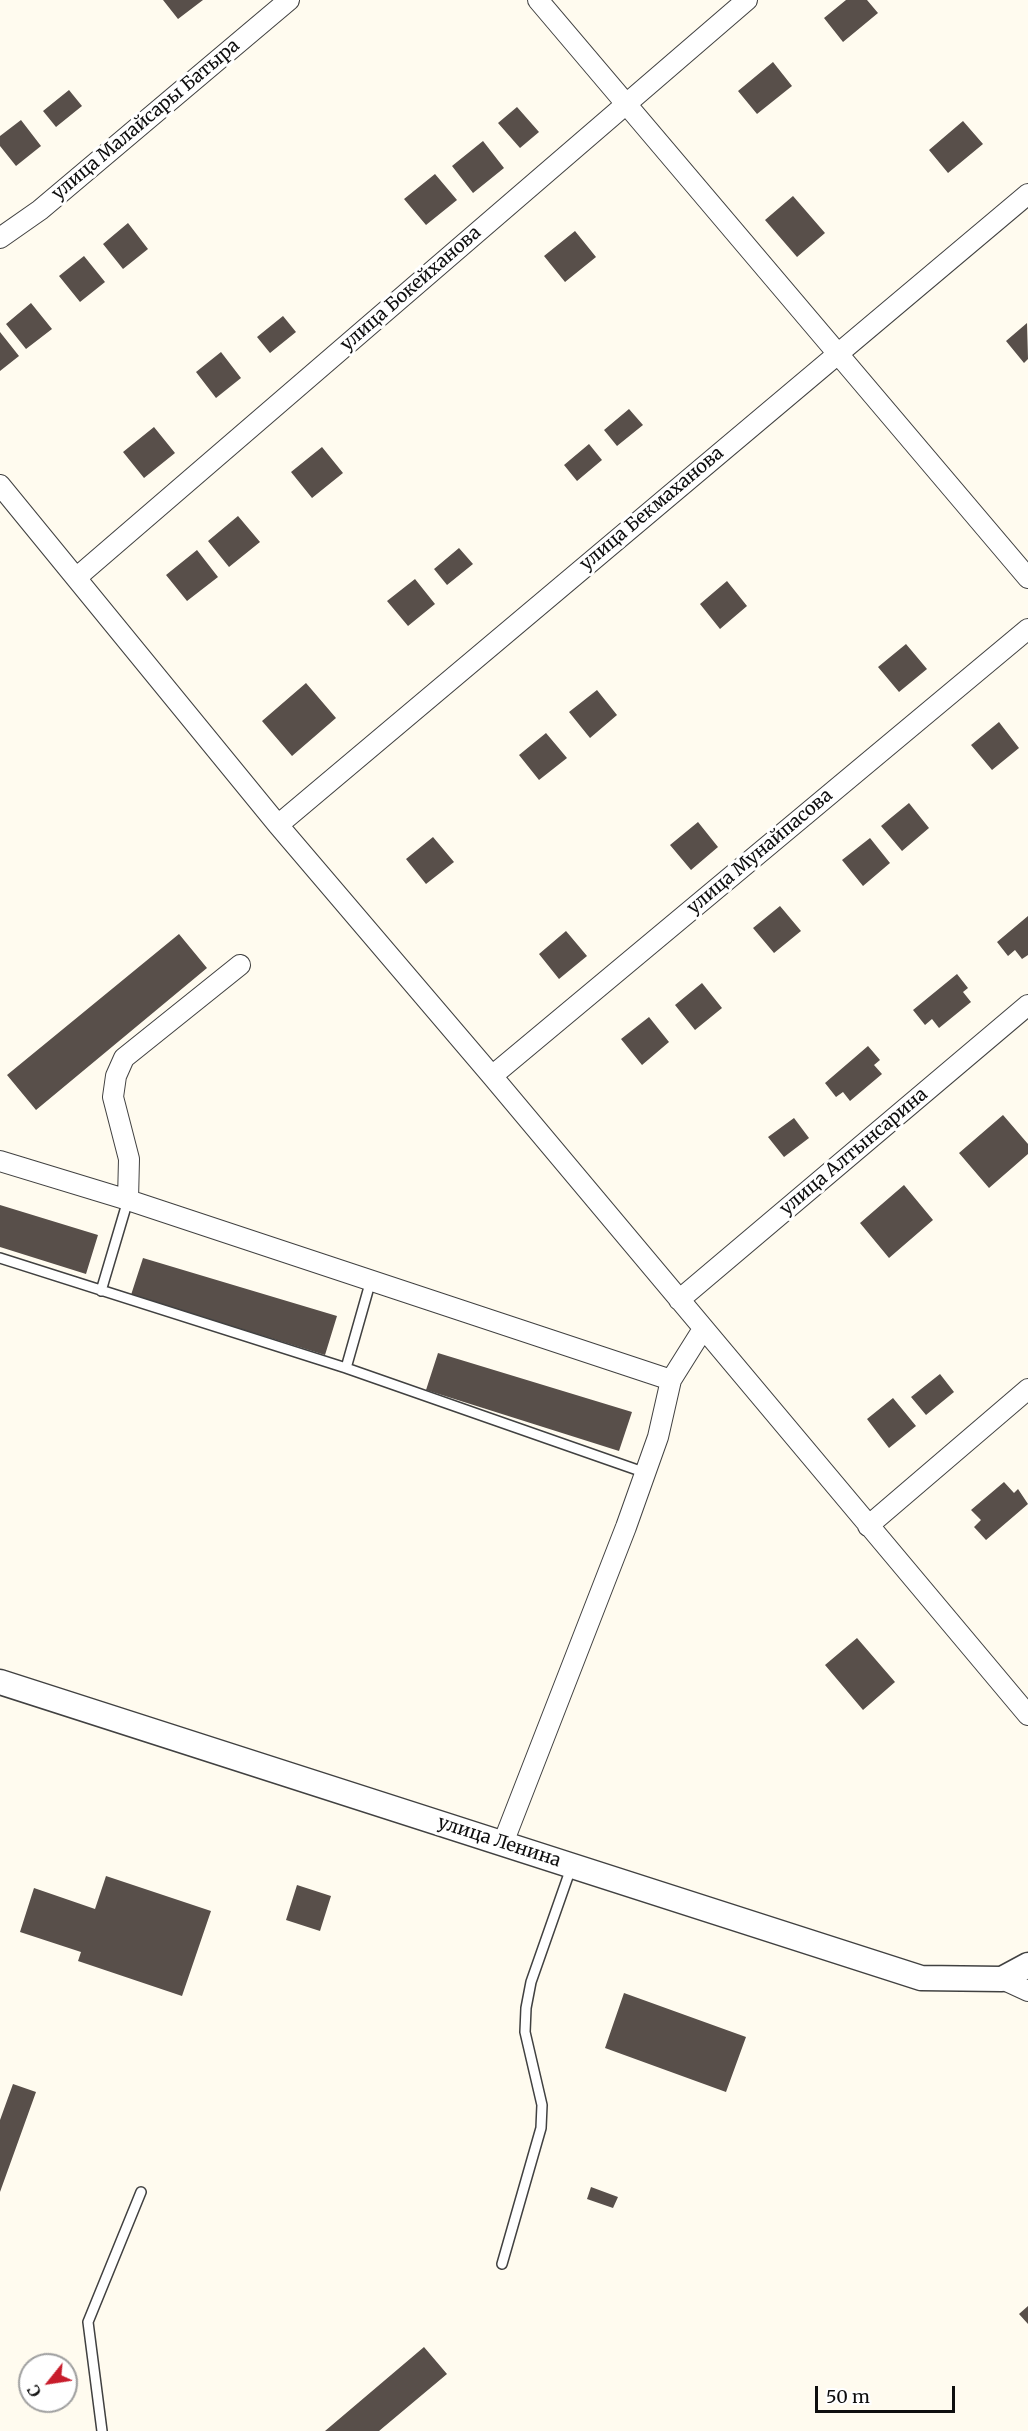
<!DOCTYPE html>
<html>
<head>
<meta charset="utf-8">
<style>
	body { margin:0 }
	#map { position:relative; width:1028px; height:2431px; overflow:hidden; background:#fffbef; font-family:Merriweather,serif }
	canvas { display:block }
	.north { position:absolute; left:18px; top:2353px; width:60px; height:60px; box-sizing:border-box; background:#fff; border:2px solid #9f9f9f; border-radius:50%; rotate:240deg; font-size:16px; font-weight:700; line-height:24px; text-align:center; color:#0e0e0e }
	.north::after { content:''; display:block; margin:auto; width:21px; height:27px; background:#c81c2b; clip-path:polygon(50% 0,100% 100%,50% 72%,0 100%) }
	.scale { position:absolute; left:815px; top:2386px; width:140px; height:27px; box-sizing:border-box; border:3px solid #0e0e0e; border-top:0; padding-left:8px; font-size:18px; line-height:21px; white-space:nowrap; color:#0e0e0e; -webkit-text-stroke:4px #fff; paint-order:stroke }
</style>
</head>
<body>
<div id="map">
<canvas width="1028" height="2431"></canvas>
<div class="north">С</div>
<div class="scale">50 m</div>
</div>
<script>
const ctx = document.querySelector('canvas').getContext('2d');
ctx.lineJoin = 'round';
function paint(path, color) {
  ctx.fillStyle = color;
  ctx.fill(path, 'evenodd');
}
function shape(rows) {
  const path = new Path2D();
  for (const r of rows) {
    path.moveTo(r[0], r[1]);
    for (let i = 2; i < r.length; i += 2) path.lineTo(r[i], r[i + 1]);
  }
  return path;
}
function trace(path, color, width, dash) {
  ctx.strokeStyle = color;
  ctx.lineWidth = width;
  ctx.lineCap = dash ? 'butt' : 'round';
  ctx.setLineDash(dash || []);
  ctx.stroke(path);
}
function drawText(font, color, halo, rows, align = 'center') {
  ctx.font = font + ' Merriweather,serif';
  ctx.lineWidth = 6;
  ctx.setLineDash([]);
  ctx.textBaseline = 'middle';
  ctx.strokeStyle = halo;
  ctx.fillStyle = color;
  for (const [text, x, y, turn = 0] of rows) {
    ctx.save();
    ctx.translate(x, y);
    ctx.rotate((+turn || 0) * Math.PI / 180);
    ctx.textAlign = isNaN(turn) ? turn : align;
    if (halo) ctx.strokeText(text, 0, 0);
    ctx.fillText(text, 0, 0);
    ctx.restore();
  }
}
const building = shape([
	[163,0,203,0,178,19],
	[846,0,867,0,878,13,843,42,824,18],
	[773,62,792,86,757,114,738,91],
	[69,90,82,106,56,127,43,111],
	[517,107,539,132,520,148,498,123],
	[21,120,41,146,16,166,0,146,0,136],
	[963,121,983,144,948,173,929,150],
	[483,141,504,168,473,193,452,166],
	[435,174,457,200,426,225,404,199],
	[793,196,825,233,797,257,765,220],
	[128,223,148,249,123,269,103,244],
	[575,231,596,257,565,282,544,256],
	[84,256,105,282,80,302,59,276],
	[31,303,52,329,26,349,6,324],
	[283,316,296,332,270,353,257,337],
	[1027,323,1028,359,1024,363,1006,341],
	[0,332,19,356,0,371],
	[221,352,241,378,216,398,196,372],
	[629,409,643,425,617,446,604,430],
	[154,427,175,453,144,478,123,452],
	[589,444,602,460,577,481,564,465],
	[322,447,343,473,312,498,291,472],
	[238,516,260,542,229,567,208,541],
	[459,548,473,564,447,585,434,569],
	[197,550,218,577,187,601,166,575],
	[415,579,435,604,408,626,387,601],
	[727,581,747,606,720,629,700,604],
	[906,644,927,669,899,692,878,667],
	[306,683,336,718,292,756,262,721],
	[597,690,617,715,590,738,569,712],
	[999,722,1019,748,992,770,971,745],
	[546,733,567,758,539,780,519,755],
	[909,803,929,828,902,851,881,826],
	[698,822,718,847,691,870,670,845],
	[433,837,454,862,426,884,406,859],
	[870,838,890,863,863,886,842,860],
	[780,906,801,931,774,953,753,928],
	[1028,916,1028,955,1022,959,1015,950,1008,956,997,942],
	[566,931,587,956,559,979,539,954],
	[179,934,207,968,36,1110,7,1075],
	[957,974,968,988,963,992,971,1002,939,1028,932,1019,925,1025,913,1010],
	[702,983,722,1008,695,1030,675,1005],
	[649,1017,669,1042,642,1065,621,1039],
	[868,1046,880,1060,874,1065,882,1074,850,1101,843,1092,836,1097,825,1083],
	[1003,1115,1028,1144,1028,1154,989,1188,959,1153],
	[794,1118,809,1138,784,1157,768,1137],
	[904,1185,933,1220,889,1258,860,1223],
	[0,1205,98,1235,86,1274,0,1247],
	[143,1258,337,1316,325,1355,131,1295],
	[438,1353,632,1412,619,1451,426,1390],
	[940,1374,954,1392,926,1415,911,1397],
	[893,1398,916,1426,889,1448,867,1419],
	[1004,1482,1014,1493,1018,1489,1028,1504,986,1540,974,1527,981,1520,971,1510],
	[857,1638,895,1682,863,1710,825,1665],
	[106,1876,211,1911,182,1996,78,1961,81,1952,20,1932,34,1888,95,1909],
	[297,1885,331,1896,320,1931,286,1920],
	[624,1993,746,2037,726,2092,605,2048],
	[13,2084,36,2092,0,2192,0,2120],
	[591,2187,618,2197,613,2208,587,2199],
	[1028,2306,1028,2324,1019,2314],
	[424,2347,447,2374,379,2431,325,2431]
]);
const service = shape([
	[0,1258,346,1368,646,1473],
	[101,1291,128,1200],
	[346,1368,371,1280],
	[502,2264,541,2128,542,2105,525,2032,526,2008,531,1982,571,1868],
	[102,2431,88,2322,141,2192]
]);
const minor = shape([
	[538,0,1028,578],
	[0,238,40,210,289,0],
	[0,485,278,825,492,1076,1028,1715],
	[76,578,747,0],
	[278,825,1028,194],
	[492,1076,1028,629],
	[0,1161,128,1200,671,1380],
	[128,1200,129,1159,113,1097,116,1076,124,1058,240,965],
	[679,1300,1028,1005],
	[868,1526,1028,1389],
	[503,1843,626,1527,658,1437,671,1380,703,1329],
	[1002,1979,1028,1991]
]);
const tertiary = shape([
	[0,1682,921,1978,1002,1979,1028,1965]
]);
const streetNames = [
	["улица Малайсары Батыра",146,120,-40],
	["улица Бокейханова",411,289,-41],
	["улица Бекмаханова",652,509,-40],
	["улица Мунайпасова",760,852,-40],
	["улица Алтынсарина",854,1152,-40],
	["улица Ленина",499,1842,18]
];
paint(building, '#584f4a');
trace(service, '#414141', 12);
trace(minor, '#414141', 22);
trace(tertiary, '#414141', 27);
trace(service, '#fff', 9);
trace(minor, '#fff', 20);
trace(tertiary, '#fff', 24);
drawText('18px', '#0e0e0e', '#fff', streetNames);
</script>
</body>
</html>
